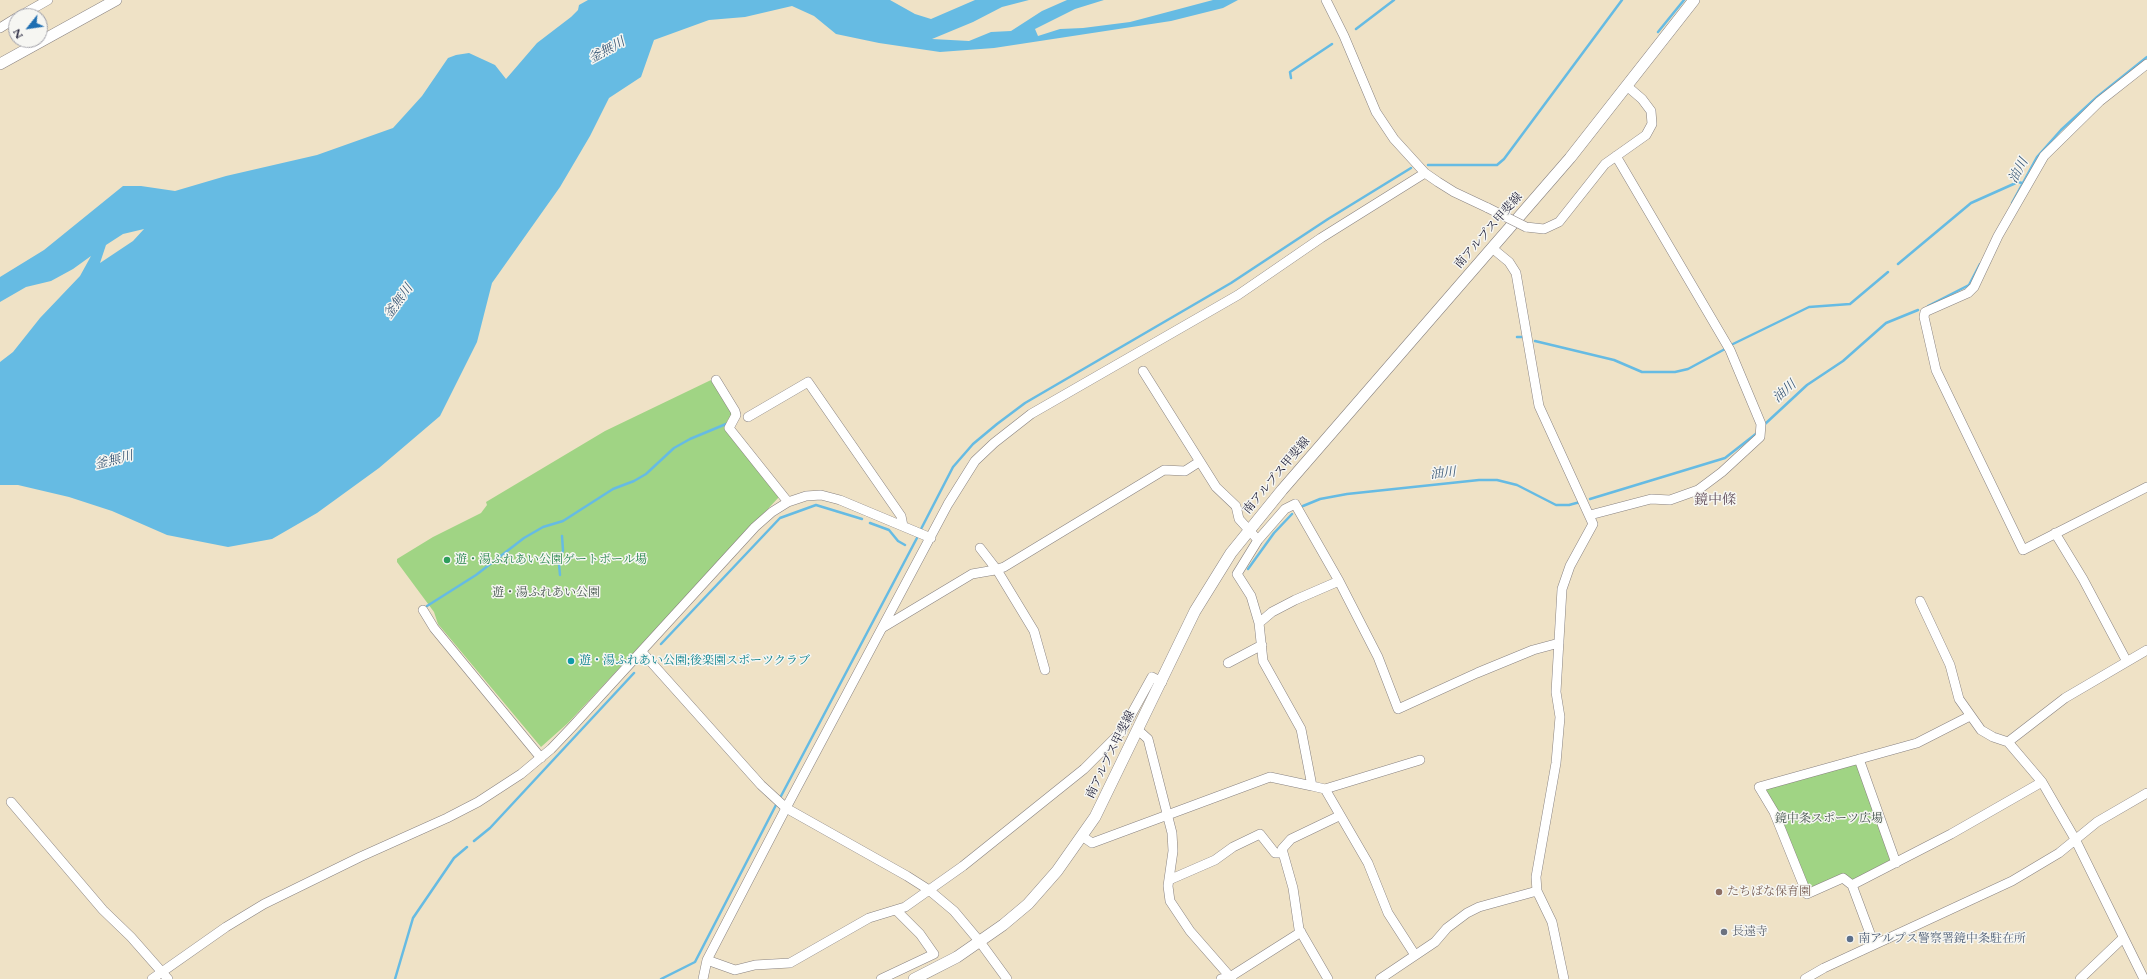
<!DOCTYPE html>
<html>
<head>
<meta charset="utf-8">
<style>
	body { margin:0 }
	#map { position:relative; width:2147px; height:979px; overflow:hidden; background:#efe2c6; font-family:Cardo,serif }
	canvas { display:block }
	.north { position:absolute; left:8px; top:8px; width:40px; height:40px; box-sizing:border-box; background:#f6f6f2; border:1px solid #a1a1a9; border-radius:50%; rotate:240deg; font-size:11px; font-weight:700; line-height:16px; text-align:center; color:#22223b }
	.north::after { content:''; display:block; margin:auto; width:14px; height:18px; background:#1f6fb2; clip-path:polygon(50% 0,100% 100%,50% 72%,0 100%) }
</style>
</head>
<body>
<div id="map">
<canvas width="2147" height="979"></canvas>
<div class="north">N</div>
</div>
<script>
const ctx = document.querySelector('canvas').getContext('2d');
ctx.lineJoin = 'round';
function paint(path, color) {
  ctx.fillStyle = color;
  ctx.fill(path, 'evenodd');
}
function shape(rows) {
  const path = new Path2D();
  for (const r of rows) {
    path.moveTo(r[0], r[1]);
    for (let i = 2; i < r.length; i += 2) path.lineTo(r[i], r[i + 1]);
  }
  return path;
}
function trace(path, color, width, dash) {
  ctx.strokeStyle = color;
  ctx.lineWidth = width;
  ctx.lineCap = dash ? 'butt' : 'round';
  ctx.setLineDash(dash || []);
  ctx.stroke(path);
}
function drawText(font, color, halo, rows, align = 'center') {
  ctx.font = font + ' Cardo,"Noto Serif JP",serif';
  ctx.lineWidth = 3;
  ctx.setLineDash([]);
  ctx.textBaseline = 'middle';
  ctx.strokeStyle = halo;
  ctx.fillStyle = color;
  for (const [text, x, y, turn = 0] of rows) {
    ctx.save();
    ctx.translate(x, y);
    ctx.rotate((+turn || 0) * Math.PI / 180);
    ctx.textAlign = isNaN(turn) ? turn : align;
    if (halo) ctx.strokeText(text, 0, 0);
    ctx.fillText(text, 0, 0);
    ctx.restore();
  }
}
const green = shape([
	[711,380,733,414,727,421,779,497,568,723,541,747,438,624,434,612,397,562,397,559,433,537,481,513,487,505,486,502,605,431],
	[1859,759,1896,863,1852,885,1842,878,1807,894,1764,786]
]);
const water = shape([
	[588,0,890,0,915,14,931,19,975,0,1029,0,1002,7,973,22,932,39,969,41,991,32,1011,31,1042,11,1067,0,1104,0,1075,9,1035,29,1038,36,1060,29,1083,28,1130,22,1213,0,1238,0,1223,8,1171,21,994,48,940,52,879,43,836,34,814,16,792,6,745,17,709,20,654,40,641,77,609,98,590,136,560,187,492,283,477,342,440,416,379,468,317,513,272,539,228,547,167,535,112,511,69,497,18,485,0,485,0,362,13,352,40,318,80,276,91,256,73,269,51,281,26,287,0,302,0,277,44,250,123,186,141,186,175,191,226,176,317,155,393,128,422,96,448,58,456,55,469,53,495,65,506,79,537,43,571,17,578,10,579,5],
	[144,229,133,241,100,263,106,245,123,234]
]);
const stream = shape([
	[1356,29,1394,0],
	[1658,32,1684,0],
	[1291,78,1290,72,1332,44],
	[1428,165,1497,165,1504,159,1622,0],
	[2012,203,2037,157,2061,130,2097,97,2147,57],
	[1898,264,1971,203,2018,182,2022,183],
	[1928,306,1969,285,1980,264],
	[1517,337,1522,337],
	[1535,341,1614,360,1642,372,1675,372,1688,369,1725,349],
	[1733,344,1809,307,1850,304,1888,272],
	[1765,424,1807,385,1843,361,1886,323,1918,310],
	[1590,499,1725,458,1757,433],
	[1303,506,1320,499,1347,494,1479,480,1497,480,1517,485,1556,505,1569,505,1580,502],
	[870,523,889,530,898,541,905,545],
	[920,531,953,467,973,444,997,424,1025,403,1231,283,1328,219,1411,168],
	[1248,569,1274,533,1292,514],
	[560,575,559,564,563,550,562,536],
	[427,606,476,575,524,538,543,527,563,521,613,489,634,481,646,474,674,448,690,439,726,424],
	[661,644,780,518,816,505,862,519],
	[780,798,918,536],
	[474,841,490,828,634,673],
	[395,979,413,918,454,858,467,847],
	[661,979,695,962,777,803]
]);
const minor = shape([
	[1326,0,1344,36,1376,112,1394,139,1425,173,1438,182,1454,192,1488,208],
	[20,16,48,0],
	[0,28,16,18],
	[2147,64,2100,101,2044,156,1998,236,1974,287,1968,293,1925,312,1924,317,1936,370,2023,550,2147,487],
	[1526,227,1544,229,1559,222,1605,164,1646,135,1652,124,1651,111,1642,99,1628,87],
	[1492,248,1509,262,1516,273,1539,406,1593,524,1570,566,1562,589,1556,692,1560,717,1556,763,1536,877,1537,891,1552,922,1564,979],
	[1143,371,1216,487,1236,506,1239,519,1258,540,1237,574,1251,596,1259,623,1263,661,1301,729,1312,786,1325,789,1420,760],
	[716,380,735,411,736,415,729,428,788,502],
	[748,417,808,382,901,516,903,526],
	[1590,515,1651,499,1670,500,1698,490,1722,472,1760,437,1761,424,1730,350,1616,156],
	[2055,533,2083,579,2126,660],
	[1258,540,1285,509,1295,504,1339,581,1378,657,1398,709,1477,673,1533,650,1559,643],
	[980,548,997,570,1034,631,1045,670],
	[1920,601,1950,665,1959,699,1981,730,1993,737,2008,742,2042,782,2075,839,2144,979],
	[423,610,434,628,541,758],
	[1259,623,1272,612,1295,600,1339,581],
	[882,628,972,574,995,570,1004,567,1164,470,1185,471,1199,462],
	[642,652,761,785,786,808,907,876,929,890,954,911,980,942,1007,979],
	[1228,663,1262,645],
	[1138,730,1148,739,1172,833,1173,851,1168,886,1170,901,1190,931,1232,979],
	[2008,742,2065,698,2147,650],
	[1859,759,1896,863],
	[1325,789,1368,863,1388,913,1415,955],
	[11,802,103,910,131,937,168,979],
	[1082,836,1092,843,1270,777,1312,786],
	[1169,880,1215,860,1233,847,1260,834,1275,853,1282,853],
	[1852,885,1951,834,2042,782],
	[1874,944,1852,885,1843,878,1807,894,1774,812,1759,787,1917,743,1970,716],
	[707,960,735,970,755,965,790,963,869,918,905,907,963,866,1084,769,1122,731,1152,677,1162,682],
	[152,979,226,927,264,904,360,857,447,818,478,802,521,774,551,749,572,727,755,527,772,512,788,502,806,496,821,495,840,500,931,538],
	[703,979,707,960,786,808,948,504,975,461,994,443,1031,414,1238,295,1321,238,1425,173],
	[881,979,934,954,920,934,896,910],
	[1221,979,1230,977,1301,932],
	[1328,979,1299,929,1293,888,1282,849,1291,839,1339,816],
	[1380,979,1435,942,1447,928,1467,913,1479,907,1537,891],
	[1805,979,1824,968,2012,881,2059,853,2097,822,2147,793],
	[2080,979,2123,938]
]);
const major = shape([
	[0,64,116,0],
	[914,979,957,957,1003,925,1028,904,1057,871,1095,817,1195,611,1231,553,1282,490,1570,158,1694,0]
]);
const minorBridge = shape([
	[1488,208,1526,227]
]);
const markers = [
	[447,560,4,"#2e9e5b"],
	[571,661,4,"#0f9aa8"],
	[1719,892,4,"#8d6e63"],
	[1724,932,4,"#6b7280"],
	[1850,939,4,"#5c6f8a"]
];
const streetNames = [
	["南アルプス甲斐線",1489,231,-49],
	["南アルプス甲斐線",1277,476,-50],
	["南アルプス甲斐線",1111,755,-64]
];
const leisureNames = [
	["遊・湯ふれあい公園ゲートボール場",455,560]
];
const parkNames = [
	["遊・湯ふれあい公園",546,593],
	["鏡中条スポーツ広場",1829,819]
];
const cultureNames = [
	["遊・湯ふれあい公園;後楽園スポーツクラブ",579,661]
];
const educationNames = [
	["たちばな保育園",1727,892]
];
const worshipNames = [
	["長遠寺",1732,932]
];
const serviceNames = [
	["南アルプス警察署鏡中条駐在所",1858,939]
];
const waterNames = [
	["釜無川",607,51,-29],
	["油川",2019,171,-62],
	["釜無川",399,302,-54],
	["油川",1785,392,-42],
	["釜無川",114,461,-14],
	["油川",1443,474,-6]
];
const quarterNames = [
	["鏡中條",1715,501]
];
paint(green, '#a0d484');
paint(water, '#66bbe3');
trace(stream, '#66bbe3', 2.5);
trace(minor, '#888280', 10);
trace(major, '#888280', 12);
trace(minor, '#fff', 9);
trace(major, '#fff', 11);
trace(minorBridge, '#888280', 10, []);
trace(minorBridge, '#fff', 9);
for (const [x, y, r, color] of markers) {
  const dot = new Path2D();
  dot.arc(x, y, r, 0, 2 * Math.PI);
  ctx.fillStyle = color;
  ctx.fill(dot);
  trace(dot, '#f6f6f2', 1.5);
}
drawText('12px', '#22223b', '#f6f6f2', streetNames);
drawText('12px', '#27864d', '#f6f6f2', leisureNames, 'left');
drawText('12px', '#485751', '#f6f6f2', parkNames);
drawText('12px', '#0d838f', '#f6f6f2', cultureNames, 'left');
drawText('12px', '#785e54', '#f6f6f2', educationNames, 'left');
drawText('12px', '#5b616d', '#f6f6f2', worshipNames, 'left');
drawText('12px', '#4e5e75', '#f6f6f2', serviceNames, 'left');
drawText('italic 13px', '#3a5876', '#f6f6f2', waterNames);
drawText('14px', '#665360', '#f6f6f2', quarterNames);
</script>
</body>
</html>
